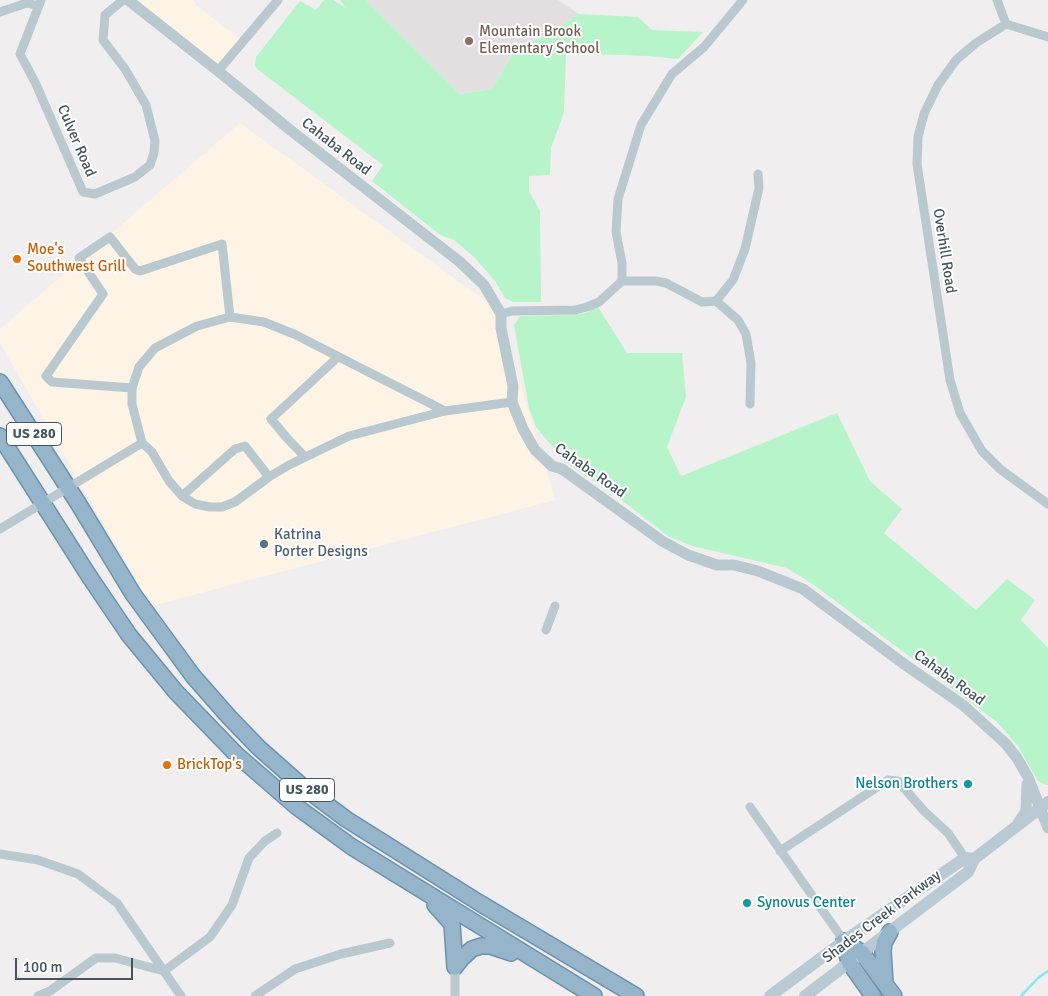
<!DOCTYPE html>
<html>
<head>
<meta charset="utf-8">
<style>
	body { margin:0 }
	#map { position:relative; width:1048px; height:996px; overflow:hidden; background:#f1eeef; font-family:Signika,sans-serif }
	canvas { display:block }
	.scale { position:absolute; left:15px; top:958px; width:118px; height:22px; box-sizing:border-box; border:2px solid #44555e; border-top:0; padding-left:6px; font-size:15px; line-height:18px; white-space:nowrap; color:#44555e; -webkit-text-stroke:4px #fff; paint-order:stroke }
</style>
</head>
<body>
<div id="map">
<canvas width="1048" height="996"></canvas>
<div class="scale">100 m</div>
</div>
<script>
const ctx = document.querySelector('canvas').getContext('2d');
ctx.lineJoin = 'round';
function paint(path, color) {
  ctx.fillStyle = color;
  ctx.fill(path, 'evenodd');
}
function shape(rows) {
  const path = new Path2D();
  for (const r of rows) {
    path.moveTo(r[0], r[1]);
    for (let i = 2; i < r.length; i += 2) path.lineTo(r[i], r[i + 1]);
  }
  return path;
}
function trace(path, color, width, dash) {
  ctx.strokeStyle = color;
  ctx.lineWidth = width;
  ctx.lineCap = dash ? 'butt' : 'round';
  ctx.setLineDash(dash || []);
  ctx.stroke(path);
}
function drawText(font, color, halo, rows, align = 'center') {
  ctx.font = font + ' Signika,sans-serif';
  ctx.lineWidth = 4;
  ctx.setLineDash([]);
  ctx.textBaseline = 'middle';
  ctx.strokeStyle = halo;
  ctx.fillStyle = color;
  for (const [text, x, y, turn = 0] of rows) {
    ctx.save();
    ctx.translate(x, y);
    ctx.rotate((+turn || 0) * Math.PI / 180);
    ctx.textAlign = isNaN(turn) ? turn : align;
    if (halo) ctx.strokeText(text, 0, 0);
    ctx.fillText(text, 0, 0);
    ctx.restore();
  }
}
const commercial = shape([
	[128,0,194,0,196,5,243,42,218,71],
	[240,123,498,310,555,500,151,606,0,343,0,329]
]);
const education = shape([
	[366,0,558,0,579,14,548,34,516,48,492,89,460,94]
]);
const green = shape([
	[324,0,333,0,346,8,340,0,366,0,460,94,492,89,516,48,548,34,579,14,638,17,652,30,703,32,678,59,649,56,566,53,564,112,551,148,550,175,529,176,529,191,540,211,541,302,513,302,505,298,495,281,474,257,454,240,440,235,372,181,383,165,257,69,255,65,256,57,300,1,316,10],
	[598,307,627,353,682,353,686,397,667,447,681,476,837,413,870,481,902,509,884,533,976,610,1007,579,1035,600,1021,620,1048,648,1048,785,1046,785,1038,781,1018,746,997,722,814,585,787,568,692,546,668,536,620,499,565,462,536,427,529,408,514,325,520,316,567,315,586,313]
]);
const stream = shape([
	[1021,996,1038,978,1048,971]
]);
const minor = shape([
	[41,0,20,54,35,82,83,192,95,194,135,177,150,165,154,153,155,141,146,105,125,69,103,40,105,15,123,0],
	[997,0,1006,24],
	[0,12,27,3,38,6],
	[1006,24,976,43,956,60,938,85,924,114,918,137,917,164,950,380,960,413,982,451,1000,469,1048,504],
	[1006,24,1048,37],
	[218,71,278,0],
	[622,281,656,281,666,283,702,302,716,301,733,280,745,249,759,188,758,174],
	[716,301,738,320,746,334,751,363,750,404],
	[501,314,512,311,575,310,587,307,599,302,622,281,622,263,616,232,618,199,641,125,672,74,704,47,743,0],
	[132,388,52,382,46,376,103,294,79,258,110,237,135,269,140,271,222,244,230,317],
	[445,411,294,334,264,322,230,317,197,326,155,348,139,367,132,388,132,404,142,443,152,452,169,481,182,496,195,504,210,507,222,507,235,502,269,477,289,465,349,436,445,411,512,402],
	[304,456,287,438,271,419,338,357],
	[182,496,235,449,245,446,269,477],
	[0,529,142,443],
	[546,630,555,606],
	[750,807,844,941],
	[780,851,888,780,898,781,924,811,948,833,965,858],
	[0,854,38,860,78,874,117,903,181,996],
	[164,971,210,937,232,905,249,858,265,841,277,833],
	[38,996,50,991,96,958,115,958,164,971],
	[255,996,295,969,341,954,390,943],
	[455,996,455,967]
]);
const tertiary = shape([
	[128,0,218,71,289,129,460,262,484,285,501,314,501,328,513,386,512,402,523,429,535,450,552,466,562,469,662,541,688,555,717,565,734,565,758,571,803,589,904,664,963,705,1006,744,1017,758,1028,777,1048,828],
	[1018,823,1026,811,1027,784]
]);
const secondary = shape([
	[770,996,844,941,965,858,974,859],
	[805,996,968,872,974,859,1048,802]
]);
const trunk = shape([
	[0,382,78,503,133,594,193,676,229,717,259,748,302,786,346,819,478,902,636,996],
	[0,436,89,576,129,635,176,692,237,755,297,807,352,847,594,996],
	[435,905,452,924,455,967],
	[844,941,862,953,894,996],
	[844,941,849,962,873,996],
	[455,967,462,958,472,949,481,946,490,946,511,953],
	[885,983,883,951,884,943,890,932]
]);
const markers = [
	[469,41,5,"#8d6e63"],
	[17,259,5,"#e8710a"],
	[264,544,5,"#5c6f8a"],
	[167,765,5,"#e8710a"],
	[968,784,5,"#0f9aa8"],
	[747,903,5,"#0f9aa8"]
];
const shields = [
	[34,434,55],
	[307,790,55]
];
const shieldNames = [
	["US 280",34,434],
	["US 280",307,790]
];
const educationNames = [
	["Mountain Brook",479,32],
	["Elementary School",479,49]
];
const streetNames = [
	["Culver Road",76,141,67],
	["Cahaba Road",336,147,38],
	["Overhill Road",944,251,81],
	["Cahaba Road",590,471,35],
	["Cahaba Road",949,678,36],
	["Shades Creek Parkway",882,917,-37]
];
const foodNames = [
	["Moe's",27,250],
	["Southwest Grill",27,267],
	["BrickTop's",177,765]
];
const serviceNames = [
	["Katrina",274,535],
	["Porter Designs",274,552]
];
const cultureNames = [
	["Nelson Brothers",958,784],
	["Synovus Center",757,903,"left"]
];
paint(commercial, '#fef4e6');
paint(education, '#e3dfe1');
paint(green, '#b7f4c9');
trace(stream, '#7feaf6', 2.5);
trace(trunk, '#6b93af', 18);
trace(minor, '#bac8cf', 9);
trace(tertiary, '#bac8cf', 11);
trace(secondary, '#bacad5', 12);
trace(trunk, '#96b5ca', 15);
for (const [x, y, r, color] of markers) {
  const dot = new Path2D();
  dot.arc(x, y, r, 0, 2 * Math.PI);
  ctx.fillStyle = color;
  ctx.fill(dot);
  trace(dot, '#fff', 2);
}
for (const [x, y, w] of shields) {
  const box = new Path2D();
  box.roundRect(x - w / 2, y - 11.5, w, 23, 4);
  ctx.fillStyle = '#fff';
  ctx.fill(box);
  trace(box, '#44555e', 1);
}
drawText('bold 14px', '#44555e', null, shieldNames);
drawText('15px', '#785e54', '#fff', educationNames, 'left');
drawText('15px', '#44555e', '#fff', streetNames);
drawText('15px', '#c56008', '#fff', foodNames, 'left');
drawText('15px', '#4e5e75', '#fff', serviceNames, 'left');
drawText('15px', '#0d838f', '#fff', cultureNames, 'right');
</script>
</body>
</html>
